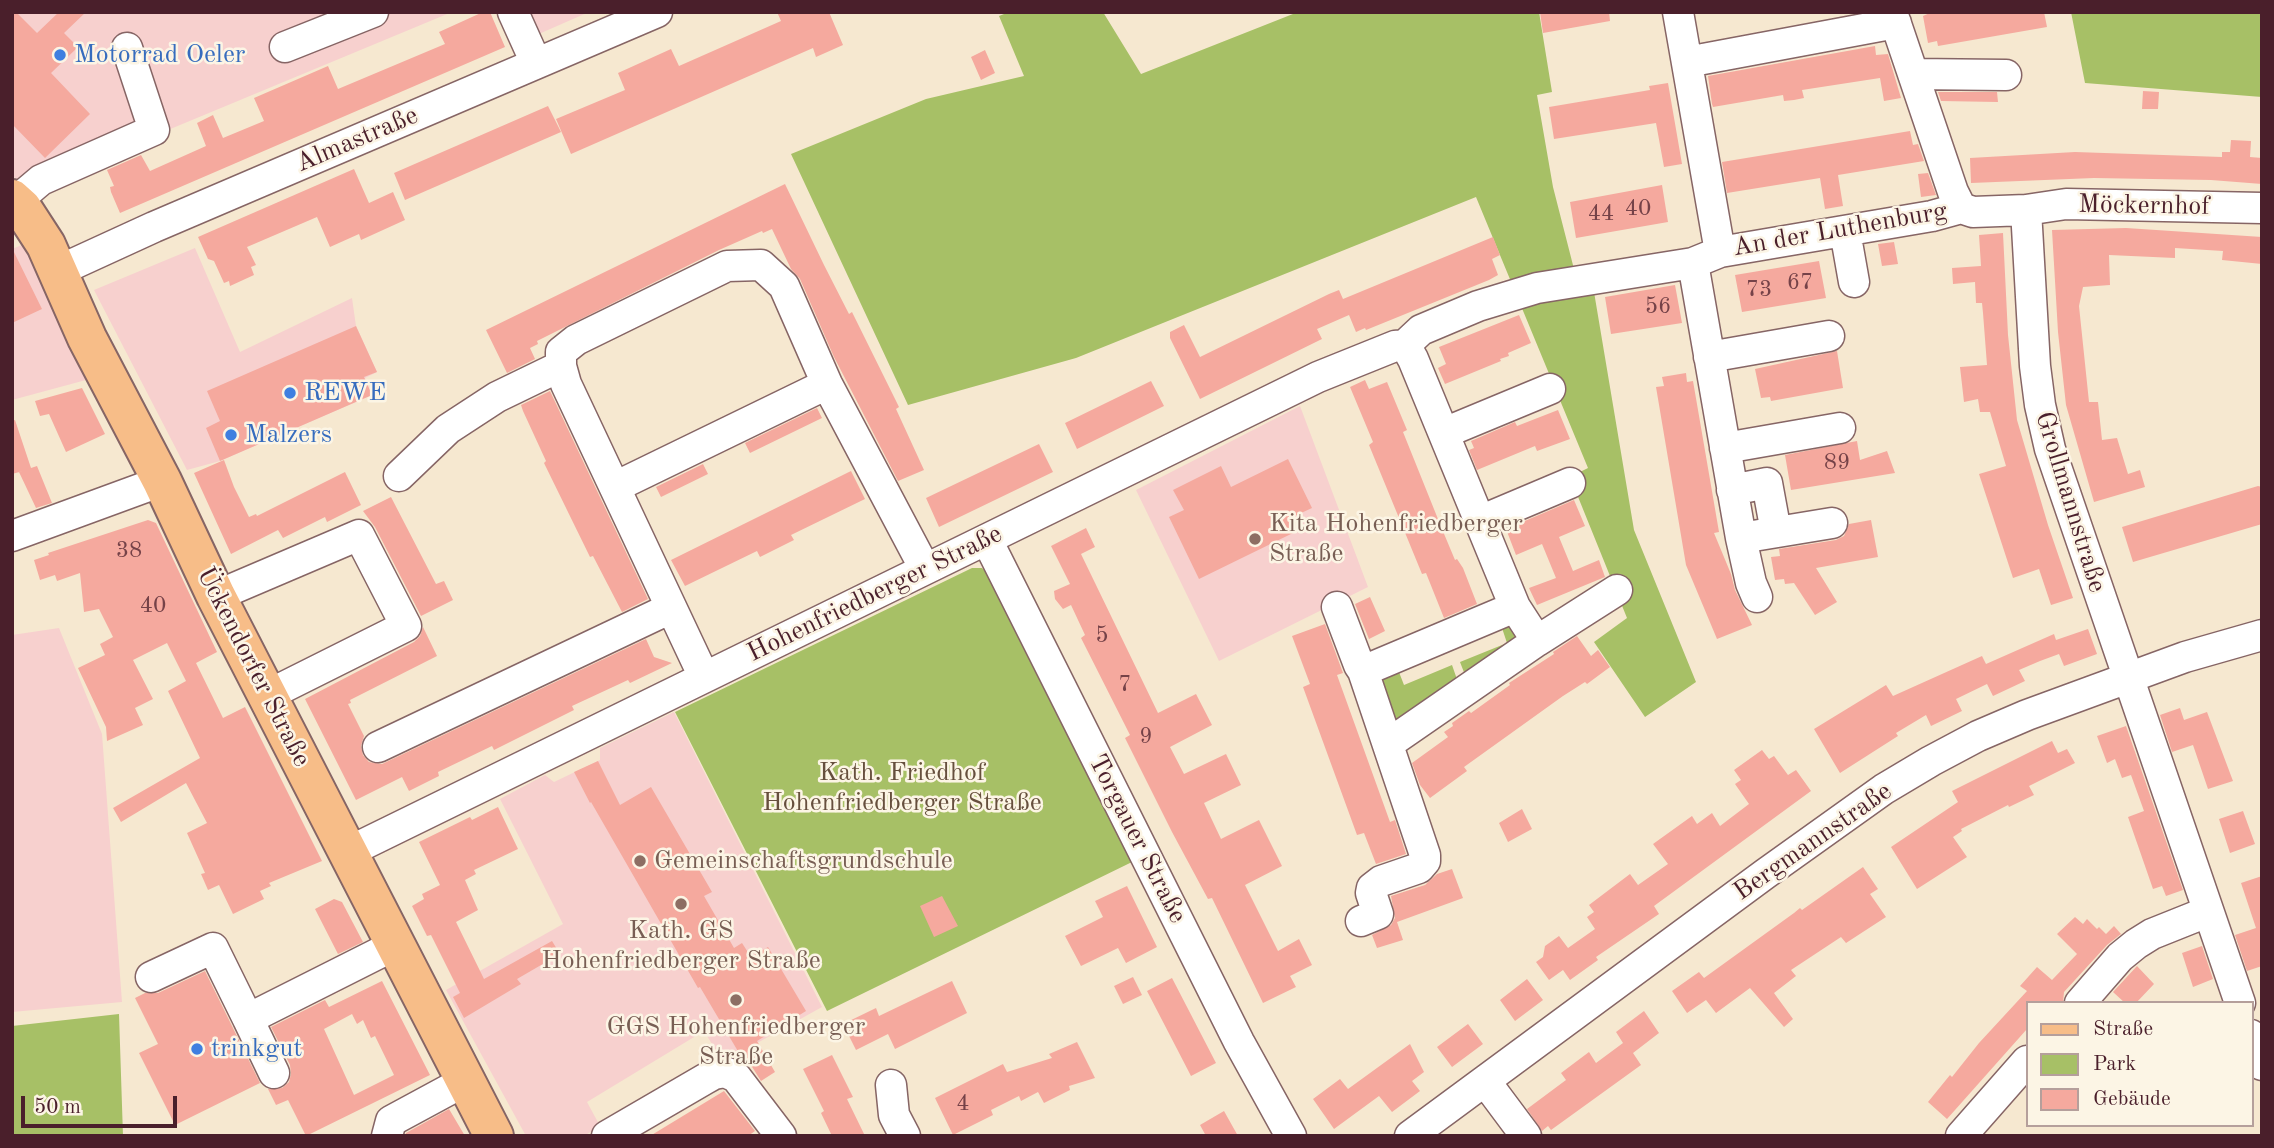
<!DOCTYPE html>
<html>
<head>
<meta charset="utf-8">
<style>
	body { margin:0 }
	#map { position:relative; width:2274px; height:1148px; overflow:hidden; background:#f6e8d0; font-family:"Old Standard TT",serif }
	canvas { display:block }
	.frame { position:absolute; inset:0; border:14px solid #4a1f2b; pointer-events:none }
	.legend { position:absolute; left:2026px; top:1001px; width:228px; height:126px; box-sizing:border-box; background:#fcf5e5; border:2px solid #b59f9b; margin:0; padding:9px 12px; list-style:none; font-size:21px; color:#4a1f2b }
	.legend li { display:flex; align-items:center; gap:14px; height:35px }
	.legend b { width:35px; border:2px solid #b59f9b }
	.scale { position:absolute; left:21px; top:1096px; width:156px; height:32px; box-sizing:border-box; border:4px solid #4a1f2b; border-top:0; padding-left:9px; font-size:21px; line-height:24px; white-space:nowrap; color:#4a1f2b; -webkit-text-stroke:5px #fcf5e5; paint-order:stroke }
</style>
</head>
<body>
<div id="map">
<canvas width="2274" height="1148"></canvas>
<div class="frame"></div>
<ul class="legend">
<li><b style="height:9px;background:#f7bd88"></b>Straße</li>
<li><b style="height:19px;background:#a7c066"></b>Park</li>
<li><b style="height:19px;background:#f5a99e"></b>Gebäude</li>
</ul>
<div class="scale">50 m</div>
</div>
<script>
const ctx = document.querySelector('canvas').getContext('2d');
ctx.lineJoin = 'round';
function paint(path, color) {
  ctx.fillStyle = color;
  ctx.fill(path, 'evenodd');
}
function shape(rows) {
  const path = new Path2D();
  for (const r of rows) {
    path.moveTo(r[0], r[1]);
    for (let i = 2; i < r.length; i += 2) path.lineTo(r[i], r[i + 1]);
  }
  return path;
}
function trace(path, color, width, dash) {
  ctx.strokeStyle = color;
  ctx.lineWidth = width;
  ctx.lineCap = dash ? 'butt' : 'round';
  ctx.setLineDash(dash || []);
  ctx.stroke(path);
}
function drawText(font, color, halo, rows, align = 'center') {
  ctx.font = font + ' "Old Standard TT",serif';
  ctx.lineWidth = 5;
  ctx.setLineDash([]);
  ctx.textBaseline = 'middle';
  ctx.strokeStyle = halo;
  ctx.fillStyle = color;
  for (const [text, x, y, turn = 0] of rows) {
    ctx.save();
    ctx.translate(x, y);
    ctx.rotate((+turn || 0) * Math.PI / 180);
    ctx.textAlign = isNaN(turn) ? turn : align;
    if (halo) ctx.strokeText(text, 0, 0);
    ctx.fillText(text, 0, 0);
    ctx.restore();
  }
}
const built = shape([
	[12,12,452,12,26,189,12,175],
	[503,12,589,12,516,44],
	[27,243,86,380,12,400,12,249],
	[195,248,240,352,352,298,356,326,377,372,365,378,372,395,220,461,187,470,94,290],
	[1300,406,1368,587,1219,661,1136,490],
	[59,628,102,734,122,1002,12,1012,12,635],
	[674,712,822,1007,723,1062,704,1031,587,1102,600,1126,584,1136,526,1136,446,990,563,924,500,799,545,775,554,782,600,760,600,748]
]);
const green = shape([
	[1009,12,1103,12,1141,74,1298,12,1539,12,1552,92,1537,95,1553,187,1575,273,1593,286,1634,530,1696,682,1645,717,1594,642,1627,618,1570,477,1588,468,1476,197,1076,358,908,405,791,154,926,99,1024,76,999,16],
	[2071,12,2262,12,2262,97,2085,83],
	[972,568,982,568,990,575,1132,862,827,1011,675,712],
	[1509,622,1518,644,1467,680,1460,662,1507,643,1501,625],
	[1452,665,1459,685,1396,721,1391,718,1379,680,1397,667,1404,685],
	[119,1014,123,1136,12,1136,12,1026]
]);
const building = shape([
	[12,12,16,12,37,33,59,12,86,12,64,33,78,47,51,73,90,114,45,158,12,124],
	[483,12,490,12,505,47,120,213,111,192,110,187,114,186,107,170,141,155,150,171,206,146,197,123,213,115,223,138,264,121,254,98,328,66,338,89,445,44,439,32],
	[777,12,829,12,843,45,816,57,813,48,571,154,556,119,625,90,618,73,671,49,679,66,781,21],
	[1540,12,1609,12,1610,21,1543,33],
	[1932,12,2044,12,2047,27,1938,46,1937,41,1928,43,1923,16],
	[1875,46,1876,55,1888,54,1901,98,1884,101,1880,78,1802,90,1804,98,1794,100,1784,101,1783,95,1713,107,1712,104,1708,76],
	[985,50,995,73,981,80,971,57],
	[1668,83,1682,164,1664,167,1656,123,1554,139,1549,107,1650,90,1649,86],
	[2143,91,2159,92,2158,109,2142,109],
	[1938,92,1997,92,1998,102,1941,101],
	[548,106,561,132,405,200,394,173],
	[1910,131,1913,145,1918,144,1924,161,1838,175,1843,206,1825,209,1820,178,1727,193,1722,162],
	[2231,140,2251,141,2250,157,2262,158,2262,184,2211,180,2094,178,1971,183,1970,158,2075,152,2222,157,2222,152,2230,152],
	[354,169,369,203,393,192,405,220,361,240,359,234,330,247,317,217,247,247,256,265,251,267,254,275,230,286,229,281,224,283,214,261,208,259,198,237],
	[1928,173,1936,195,1921,197,1918,174],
	[785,184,824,265,849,314,852,312,899,407,896,409,924,470,898,481,834,357,800,279,791,269,772,229,763,233,762,231,719,250,537,341,538,344,530,348,535,359,507,373,486,330],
	[1662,185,1668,222,1576,238,1570,202],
	[2126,228,2262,237,2262,264,2222,260,2223,251,2175,248,2175,258,2109,255,2110,285,2083,287,2079,306,2089,402,2098,402,2102,440,2117,438,2128,474,2140,470,2145,487,2094,502,2066,405,2058,332,2052,230],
	[2003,233,2008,335,2017,420,2048,525,2073,598,2051,605,2039,569,2013,578,1979,474,2006,466,1990,412,1980,412,1978,399,1964,402,1960,367,1987,365,1983,313,1982,303,1976,303,1975,282,1953,284,1952,268,1981,266,1979,235],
	[1493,237,1500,255,1492,259,1498,275,1489,280,1366,330,1365,328,1356,332,1349,315,1317,329,1322,339,1200,399,1170,338,1170,332,1184,325,1200,357,1329,294,1339,290,1343,299],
	[1894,242,1898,264,1882,266,1878,244],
	[12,248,42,309,12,323],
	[1819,261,1826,298,1742,312,1735,275],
	[1675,285,1682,323,1611,334,1605,297],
	[1519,315,1531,343,1508,353,1509,356,1500,359,1501,361,1445,384,1438,368,1446,364,1439,347],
	[356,326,377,372,364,377,372,395,220,461,206,428,220,421,207,391],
	[1837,351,1843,388,1771,401,1770,397,1761,398,1755,369],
	[1686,373,1687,382,1693,381,1719,532,1714,533,1731,574,1735,590,1752,625,1717,639,1686,565,1656,387,1664,386,1662,377],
	[1365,380,1369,389,1387,382,1407,430,1403,432,1442,529,1455,560,1457,559,1463,568,1477,604,1444,618,1426,573,1422,574,1369,445,1373,442,1350,387],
	[1151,381,1164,406,1077,449,1065,423],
	[82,388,105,434,66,452,49,414,40,416,35,401],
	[550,391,648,599,622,612,593,556,590,557,544,463,546,461,523,411,521,405],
	[817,408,822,418,750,453,745,443],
	[1558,410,1570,439,1537,451,1535,446,1477,470,1469,450,1474,448,1471,441,1515,422,1517,426],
	[15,420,31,468,37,466,52,503,39,507,36,508,19,472,23,471,12,474,12,421],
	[1857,441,1860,460,1887,451,1895,473,1791,490,1785,455],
	[1039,444,1053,472,939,527,926,498],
	[1288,459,1312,508,1288,519,1293,533,1199,579,1169,517,1184,510,1173,490,1221,466,1231,487],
	[224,460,234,487,249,517,256,514,257,516,345,472,361,505,327,522,325,517,283,538,278,530,231,554,194,473],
	[703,464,708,474,661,497,656,487],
	[851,471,865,499,791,535,794,540,760,557,757,551,685,586,671,560],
	[2258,486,2262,487,2262,524,2133,562,2122,527],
	[391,497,436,584,444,581,453,600,421,616,375,527,363,511],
	[1574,500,1585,526,1559,537,1573,571,1599,560,1605,577,1537,605,1529,588,1556,578,1542,544,1516,555,1506,529],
	[148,520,156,523,217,652,196,663,223,718,245,707,322,861,269,883,271,886,260,891,264,899,233,914,219,885,208,890,201,874,205,873,187,833,207,823,186,783,121,822,113,808,200,758,168,691,186,681,167,643,133,660,153,699,135,708,143,725,107,741,106,727,78,668,105,655,100,644,113,637,99,609,84,612,80,573,57,581,55,575,40,580,34,560,49,555,48,553],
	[1871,520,1878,557,1816,568,1837,602,1815,615,1794,583,1785,584,1784,579,1775,580,1771,557,1780,556,1779,549,1836,540,1844,536,1849,524],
	[1086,528,1095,547,1081,554,1158,713,1196,694,1212,725,1170,747,1184,774,1226,754,1241,785,1204,803,1221,839,1259,820,1282,866,1245,885,1278,951,1299,939,1312,965,1290,976,1296,987,1263,1003,1212,898,1208,899,1172,832,1125,738,1130,735,1081,638,1085,635,1071,605,1063,609,1055,599,1054,591,1070,584,1051,546],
	[1370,597,1385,631,1369,639,1355,604],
	[1325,624,1343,673,1337,675,1390,822,1395,820,1406,854,1376,864,1364,833,1357,835,1303,687,1310,684,1292,636],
	[423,627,437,656,350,700,351,703,348,704,364,736,361,746,363,755,369,762,382,764,646,639,654,657,672,663,630,683,628,680,572,706,574,710,494,750,492,746,438,772,439,776,409,791,402,777,356,800,305,699,414,642,420,636],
	[2088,629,2097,654,2064,666,2059,654,2040,661,2019,670,2025,681,1993,696,1987,684,1956,699,1962,711,1931,726,1926,715,1896,733,1898,736,1840,773,1814,729,1886,685,1893,696,1982,656,1986,664,2054,634,2056,640],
	[1577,636,1591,656,1598,650,1610,667,1587,684,1585,682,1563,696,1464,767,1467,771,1430,798,1420,785,1412,763,1448,737,1444,732,1453,726,1452,723,1469,711,1471,713,1510,685,1509,683,1554,654,1553,652],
	[2180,708,2184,720,2207,712,2233,781,2208,789,2193,745,2172,752,2160,715],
	[2126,726,2183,890,2166,896,2162,886,2153,889,2128,817,2144,811,2131,775,2122,778,2115,759,2107,763,2097,736],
	[2052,741,2058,753,2067,749,2075,763,2029,786,2034,795,2009,807,2008,805,1961,829,1962,831,1953,837,1967,857,1917,889,1891,847,1958,802,1952,791],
	[1762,750,1769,759,1774,756,1788,775,1796,770,1811,791,1654,906,1659,914,1596,957,1598,960,1570,980,1563,970,1549,980,1536,962,1543,957,1545,946,1559,936,1568,948,1595,929,1587,917,1594,912,1589,905,1630,874,1638,885,1668,864,1653,844,1692,816,1697,824,1712,813,1720,826,1749,804,1735,784,1741,780,1734,770],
	[598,761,620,805,651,787,712,892,704,896,734,948,742,943,751,957,768,947,806,1011,757,1041,775,1072,761,1081,742,1051,739,1053,700,987,698,988,591,802,590,803,574,772],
	[498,807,518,849,474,870,476,874,465,880,478,910,456,922,484,979,552,941,560,954,517,979,521,984,464,1018,453,997,460,993,431,935,427,936,412,906,424,899,422,894,440,885,419,842,470,817,472,820],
	[1522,809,1532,829,1508,842,1499,823],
	[2243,811,2255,844,2230,853,2219,819],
	[1863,867,1878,889,1870,894,1886,917,1846,943,1841,937,1791,970,1796,976,1774,993,1793,1019,1784,1027,1750,988,1716,1013,1706,1000,1687,1013,1672,991,1699,972,1704,978,1794,913,1800,908,1802,910],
	[1452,869,1463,898,1397,922,1403,940,1377,948,1372,935,1391,925,1395,918,1391,896,1425,885,1437,874],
	[2262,876,2262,966,2247,971,2235,935,2256,928,2241,883],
	[1127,886,1157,947,1126,963,1118,948,1081,966,1065,936,1103,917,1095,901],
	[942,896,958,926,934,937,920,906],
	[334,899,342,902,363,942,338,954,315,909],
	[2075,917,2083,924,2087,919,2097,929,2099,927,2106,934,2114,926,2121,934,2107,945,2064,992,2063,1003,2027,1003,2027,1029,1947,1119,1928,1102,1950,1075,1952,1077,1979,1043,2027,991,2020,986,2037,967,2052,980,2077,954,2057,934],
	[2202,946,2213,979,2193,987,2182,953],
	[2137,966,2154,984,2136,1003,2125,1003,2113,992],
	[205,971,260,1083,175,1125,139,1053,158,1044,135,998,145,993,158,993],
	[1133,977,1142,995,1123,1004,1114,986],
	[1172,978,1216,1063,1191,1076,1147,991],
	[1527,979,1543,1000,1515,1021,1500,1000],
	[382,981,430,1075,306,1136,288,1100,276,1105,268,1089,282,1088,289,1082,291,1074,290,1065,271,1027,325,1000,329,1007],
	[352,1014,357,1024,363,1020,371,1038,375,1036,394,1075,354,1095,324,1029],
	[952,981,967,1013,895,1049,888,1034,856,1050,843,1024,876,1008,879,1016],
	[1644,1011,1659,1033,1633,1053,1641,1065,1551,1130,1548,1126,1542,1131,1527,1109,1566,1080,1561,1073,1589,1052,1596,1063,1623,1043,1616,1032],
	[1468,1024,1483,1044,1452,1067,1437,1047],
	[1077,1042,1095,1078,1069,1086,1070,1090,1044,1103,1038,1092,1021,1101,1019,1096,991,1110,993,1115,953,1135,935,1098,1003,1064,1007,1072,1052,1058,1049,1054],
	[1410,1044,1424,1072,1412,1081,1420,1091,1392,1112,1379,1096,1334,1129,1313,1099,1340,1079,1348,1089],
	[832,1055,853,1097,847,1099,865,1136,832,1136,821,1113,824,1111,803,1069],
	[724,1091,755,1131,748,1136,650,1136],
	[449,1109,465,1136,405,1136,406,1133],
	[1224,1111,1238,1136,1206,1136,1200,1125]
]);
const minor = shape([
	[513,12,536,63],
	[1678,12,1720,252],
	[1892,12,1953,192,1961,208,1973,212,2026,210,2066,204,2262,208],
	[285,47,373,12],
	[1687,62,1896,23],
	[1913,74,2006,75],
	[15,202,41,180,154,130,127,48],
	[2026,210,2035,366,2040,405,2050,449,2240,1003],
	[1845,231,1854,282],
	[1693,263,1741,538,1751,583,1757,597],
	[58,271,154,227,657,12],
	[1709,357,1829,336],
	[1444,433,1550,389],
	[1725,448,1840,428],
	[399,476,448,429,497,397,561,366],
	[615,487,827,384],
	[1732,490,1767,483,1776,532],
	[1480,521,1570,483],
	[12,536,162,481],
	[1741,538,1832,523],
	[987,540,1239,1042,1291,1136],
	[216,596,359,535,406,626,266,696],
	[1337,607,1359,665,1363,671],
	[1537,641,1617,590],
	[704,677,566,384,561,366,561,352,576,340,727,266,761,265,784,286,827,384,925,569],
	[1388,744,1537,641,1515,607,1413,359,1405,345],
	[378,747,671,608],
	[348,852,1318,377,1395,346,1405,345,1421,330,1478,306,1537,288,1693,263,1720,252,1932,216,1961,208],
	[1361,921,1378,914,1371,893,1372,888,1381,881,1419,868,1425,861,1425,855,1363,671,1515,607],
	[151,977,213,948,248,1019],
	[2080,1003,2120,957,2136,944,2152,934,2207,912],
	[2251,1035,2262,1065],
	[274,1073,248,1019,395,945],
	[1485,1081,1526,1136],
	[891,1085,894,1115,905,1136],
	[387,1136,391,1121,465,1081],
	[607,1136,705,1079,714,1074,725,1072,736,1077,781,1136],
	[1410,1136,1765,874,1884,789,1931,761,1978,736,2027,715,2185,657,2262,635],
	[1961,1136,2027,1061]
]);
const major = shape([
	[12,199,22,208,46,245,87,338,162,481,216,596,494,1136]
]);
const markers = [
	[60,55,7,"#3f7fe0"],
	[290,393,7,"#3f7fe0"],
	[231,435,7,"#3f7fe0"],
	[1255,539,7,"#8d6e63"],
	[640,861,7,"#8d6e63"],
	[681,904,7,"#8d6e63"],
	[736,1000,7,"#8d6e63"],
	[197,1049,7,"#3f7fe0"]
];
const numberNames = [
	["40",1638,209],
	["44",1601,214],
	["67",1800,283],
	["73",1759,290],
	["56",1658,307],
	["89",1837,463],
	["38",129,551],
	["40",153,606],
	["5",1102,636],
	["7",1125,685],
	["9",1146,737],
	["4",963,1104]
];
const shopNames = [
	["Motorrad Oeler",74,55],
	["REWE",304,393],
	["Malzers",245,435],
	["trinkgut",211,1049]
];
const streetNames = [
	["Almastraße",357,140,-23],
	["Möckernhof",2144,206,1],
	["An der Luthenburg",1840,230,-10],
	["Grollmannstraße",2070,502,73],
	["Hohenfriedberger Straße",875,594,-26],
	["Ückendorfer Straße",253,667,63],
	["Torgauer Straße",1137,839,63],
	["Bergmannstraße",1813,842,-35]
];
const educationNames = [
	["Kita Hohenfriedberger",1269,524],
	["Straße",1269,554],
	["Gemeinschaftsgrundschule",654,861],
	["Kath. GS",681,931,"center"],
	["Hohenfriedberger Straße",681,961,"center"],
	["GGS Hohenfriedberger",736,1027,"center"],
	["Straße",736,1057,"center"]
];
const parkNames = [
	["Kath. Friedhof",902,773],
	["Hohenfriedberger Straße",902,803]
];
paint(built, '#f7d0ce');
paint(green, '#a7c066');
paint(building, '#f5a99e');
trace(minor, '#866565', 33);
trace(major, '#866565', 42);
trace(minor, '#fff', 30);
trace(major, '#f7bd88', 38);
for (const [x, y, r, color] of markers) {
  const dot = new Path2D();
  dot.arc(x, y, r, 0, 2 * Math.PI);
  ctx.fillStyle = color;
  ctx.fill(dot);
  trace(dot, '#fcf5e5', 2.5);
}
drawText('23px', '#754248', null, numberNames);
drawText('26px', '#366cbe', '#fcf5e5', shopNames, 'left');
drawText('26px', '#4a1f2b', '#fcf5e5', streetNames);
drawText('26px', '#785e54', '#fcf5e5', educationNames, 'left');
drawText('26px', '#664f3d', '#fcf5e5', parkNames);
</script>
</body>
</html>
